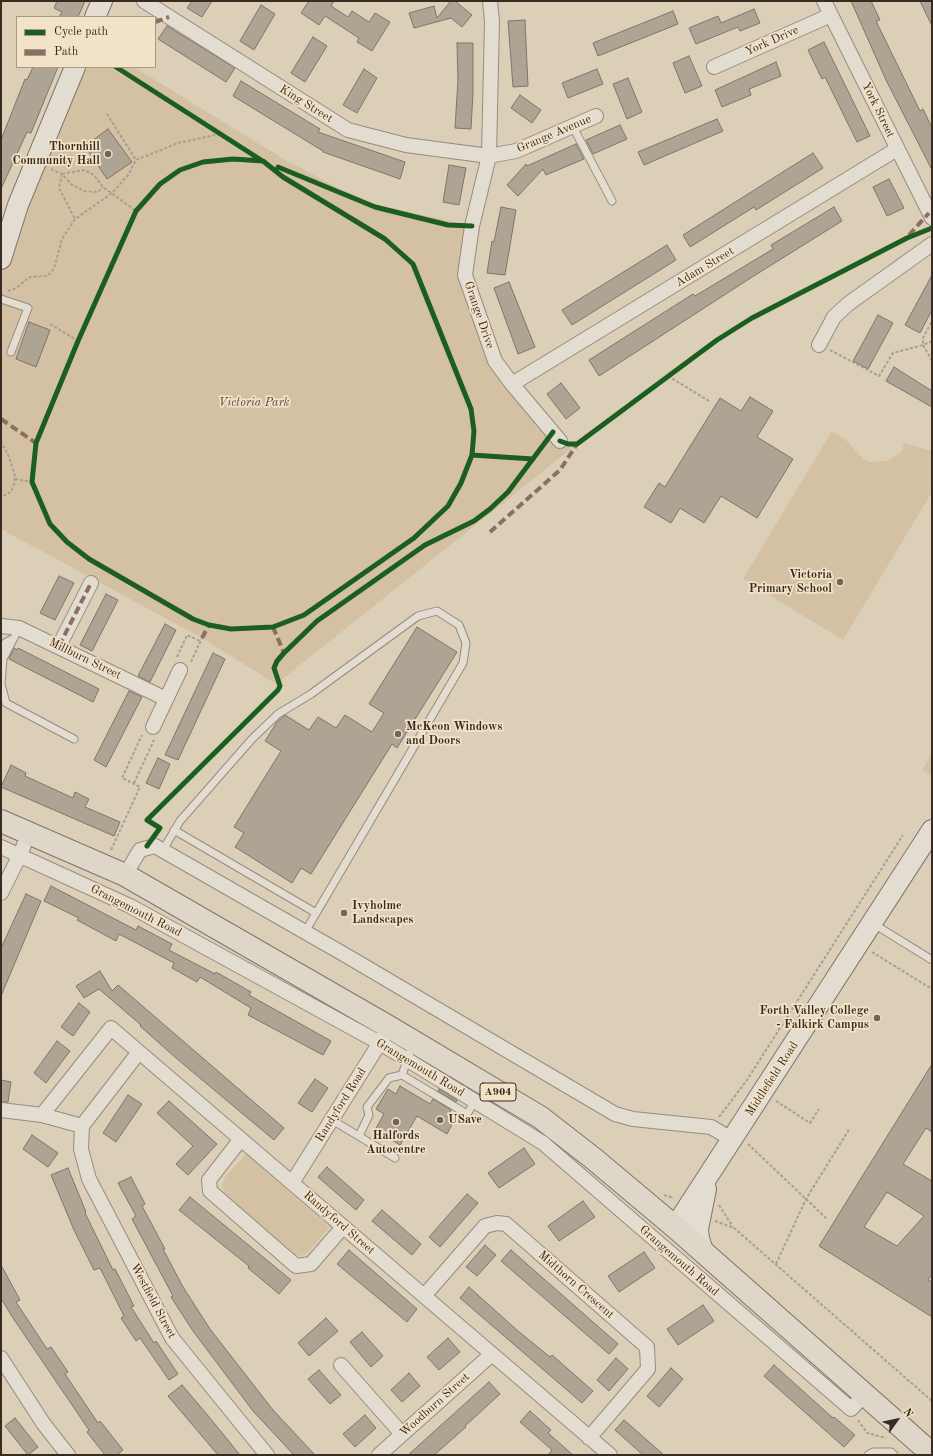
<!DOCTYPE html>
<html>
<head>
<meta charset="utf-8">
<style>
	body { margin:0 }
	#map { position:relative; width:933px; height:1456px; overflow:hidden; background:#dccfb8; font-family:"Old Standard TT",serif }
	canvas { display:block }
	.frame { position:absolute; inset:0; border:2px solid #392b21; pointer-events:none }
	.legend { position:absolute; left:16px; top:16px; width:140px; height:52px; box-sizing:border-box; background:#f2e2c7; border:1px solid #a89985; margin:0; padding:5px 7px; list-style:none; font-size:12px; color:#392b21 }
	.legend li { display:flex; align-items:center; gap:8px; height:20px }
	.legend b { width:20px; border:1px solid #a89985 }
	.north { position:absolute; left:877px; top:1400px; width:40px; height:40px; -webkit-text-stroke:3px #f2e2c7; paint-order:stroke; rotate:57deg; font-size:11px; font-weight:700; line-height:16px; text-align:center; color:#392b21 }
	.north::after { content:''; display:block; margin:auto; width:14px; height:18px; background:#392b21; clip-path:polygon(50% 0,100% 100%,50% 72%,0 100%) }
</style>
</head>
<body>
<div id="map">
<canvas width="933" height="1456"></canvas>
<div class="frame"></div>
<ul class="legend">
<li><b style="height:5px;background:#1b5e20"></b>Cycle path</li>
<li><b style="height:5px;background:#8d6e63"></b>Path</li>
</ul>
<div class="north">N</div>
</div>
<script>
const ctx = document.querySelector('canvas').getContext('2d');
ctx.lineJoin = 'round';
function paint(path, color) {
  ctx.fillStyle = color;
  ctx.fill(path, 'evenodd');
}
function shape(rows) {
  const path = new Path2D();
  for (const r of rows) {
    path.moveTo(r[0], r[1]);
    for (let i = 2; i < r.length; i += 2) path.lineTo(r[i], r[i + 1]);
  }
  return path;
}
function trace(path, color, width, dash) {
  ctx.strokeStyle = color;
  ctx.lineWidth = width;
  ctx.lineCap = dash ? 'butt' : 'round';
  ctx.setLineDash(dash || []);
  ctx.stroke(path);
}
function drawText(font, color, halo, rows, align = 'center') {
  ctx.font = font + ' "Old Standard TT",serif';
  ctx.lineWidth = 3.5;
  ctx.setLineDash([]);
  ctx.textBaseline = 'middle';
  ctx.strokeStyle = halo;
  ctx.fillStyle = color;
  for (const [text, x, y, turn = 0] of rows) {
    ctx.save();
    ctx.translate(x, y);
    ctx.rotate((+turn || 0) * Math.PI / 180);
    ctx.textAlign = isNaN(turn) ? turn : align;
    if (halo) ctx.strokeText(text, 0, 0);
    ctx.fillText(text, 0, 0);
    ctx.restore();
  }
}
const green = shape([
	[75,67,134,67,282,158,338,188,375,204,472,226,465,275,495,361,560,441,568,444,577,444,276,684,202,638,1,529,1,259],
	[832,431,846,440,864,460,871,462,887,461,902,451,904,443,932,451,932,492,843,640,743,579],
	[932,754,932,776,922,770],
	[246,1154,330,1227,308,1252,301,1256,292,1255,225,1195,222,1185,225,1177]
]);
const building = shape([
	[57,1,85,1,78,17,59,17,62,12,54,8,57,1],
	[192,1,212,1,202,17,187,8,192,1],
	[309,1,334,1,331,6,348,17,352,11,369,22,375,13,390,22,372,51,357,42,359,38,325,16,319,25,301,13,309,1],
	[451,1,455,1,472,15,462,27,451,18,414,28,409,13,434,6,437,18,451,1],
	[851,1,871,1,880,20,876,21,895,60,920,111,923,109,932,128,932,170,886,80,851,1],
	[920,1,932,1,932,26,920,1],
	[261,5,275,14,254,50,240,41,261,5],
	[754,9,760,23,740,31,738,27,696,44,689,28,718,16,721,23,754,9],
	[673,11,678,24,598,56,593,43,673,11],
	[525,20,528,86,513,87,508,21,525,20],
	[167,26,235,68,226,82,158,39,167,26],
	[313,37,327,46,305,82,291,73,313,37],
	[824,42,870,136,857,142,825,77,822,79,808,50,824,42],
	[457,43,473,43,473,93,471,129,455,128,458,80,457,43],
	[689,56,702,86,685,93,673,63,689,56],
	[776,62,781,76,749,89,751,95,722,107,715,90,776,62],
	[33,67,58,67,31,133,27,132,1,189,1,140,25,79,27,80,33,67],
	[364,69,377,78,357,113,343,105,364,69],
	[597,69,603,84,568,98,562,83,597,69],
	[628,78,642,112,627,119,613,84,628,78],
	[241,81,320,129,318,132,405,162,400,179,323,152,323,151,233,96,241,81],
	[520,95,541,110,532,123,511,108,520,95],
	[717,119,723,131,644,165,638,152,717,119],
	[620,125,627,139,593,154,586,140,620,125],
	[108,129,132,162,107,179,85,146,108,129],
	[576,144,584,159,546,175,543,169,518,196,507,185,526,164,527,166,576,144],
	[813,153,823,168,756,210,754,207,690,247,683,235,813,153],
	[449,165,466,168,459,205,443,202,449,165],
	[889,179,904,208,887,216,873,187,889,179],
	[501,207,516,210,505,275,487,273,492,241,494,242,501,207],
	[834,207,842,221,749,279,599,376,589,360,693,294,695,296,773,249,771,245,834,207],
	[667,245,676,260,572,325,562,310,667,245],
	[932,275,932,310,920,333,905,325,932,275],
	[509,282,535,347,518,354,494,288,509,282],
	[878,315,893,323,868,369,853,361,878,315],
	[29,322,50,330,36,367,16,359,29,322],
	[894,367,932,391,932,407,886,381,894,367],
	[561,383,580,408,566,419,547,394,561,383],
	[750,397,773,411,757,437,793,459,757,518,721,496,704,523,680,508,671,523,644,507,659,483,665,487,720,398,741,411,750,397],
	[59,576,74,583,55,620,40,613,59,576],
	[106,594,118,600,92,651,80,645,106,594],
	[165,624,176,630,150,682,138,676,165,624],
	[417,627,457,652,397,748,392,744,311,874,301,868,292,883,235,847,244,833,234,827,281,751,265,741,277,722,285,715,309,730,318,717,336,728,345,715,372,732,384,713,369,704,417,627],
	[14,648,17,650,18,648,99,689,93,702,9,659,14,648],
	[213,653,225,659,178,760,165,755,213,653],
	[129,691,142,697,106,767,94,760,129,691],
	[158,758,170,764,159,789,146,783,158,758],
	[11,765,26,773,25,776,73,798,75,792,89,799,85,807,120,822,114,836,1,787,11,765],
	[51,886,136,930,138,926,172,944,169,950,215,974,216,972,251,992,249,995,331,1041,323,1055,248,1015,251,1008,200,977,197,982,172,968,174,963,119,934,116,941,77,920,79,918,44,901,51,886],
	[26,894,41,901,1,996,1,948,26,894],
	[100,971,112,991,118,985,284,1128,274,1140,176,1058,140,1026,141,1025,99,989,84,998,76,986,100,971],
	[79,1003,90,1012,73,1036,61,1027,79,1003],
	[57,1041,70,1051,46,1083,34,1073,57,1041],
	[932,1064,932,1132,926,1128,903,1164,932,1181,932,1274,928,1280,932,1282,932,1317,819,1246,932,1064],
	[887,1192,924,1216,897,1246,864,1227,887,1192],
	[315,1079,328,1088,312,1112,298,1103,315,1079],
	[1,1080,11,1082,8,1102,1,1102,1,1080],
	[400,1086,430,1104,433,1099,451,1110,449,1115,455,1119,447,1134,417,1116,400,1145,375,1130,384,1114,376,1109,388,1089,396,1094,400,1086],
	[439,1089,457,1100,456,1102,438,1091,439,1089],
	[128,1095,142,1104,116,1142,103,1133,128,1095],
	[169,1101,217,1144,188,1175,176,1164,193,1146,157,1113,169,1101],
	[32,1135,58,1153,48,1167,23,1149,32,1135],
	[524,1148,535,1164,499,1188,488,1173,524,1148],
	[327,1167,364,1200,356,1210,318,1177,327,1167],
	[68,1168,86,1212,85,1213,113,1270,115,1269,134,1306,131,1307,154,1343,156,1341,178,1374,169,1380,140,1338,136,1341,121,1318,124,1316,100,1268,94,1270,74,1230,51,1175,68,1168],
	[131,1177,145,1204,142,1206,165,1249,163,1249,183,1287,210,1329,273,1410,315,1455,294,1455,253,1411,193,1331,171,1297,173,1296,132,1219,136,1216,118,1183,131,1177],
	[467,1194,478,1203,440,1247,429,1237,467,1194],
	[190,1197,291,1280,279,1294,248,1268,249,1266,179,1210,190,1197],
	[583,1201,595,1217,559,1241,548,1226,583,1201],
	[382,1210,421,1244,412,1255,372,1221,382,1210],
	[485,1245,496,1255,477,1276,466,1267,485,1245],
	[349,1250,417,1309,407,1322,337,1264,349,1250],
	[511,1250,618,1344,609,1354,501,1261,511,1250],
	[644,1252,655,1268,619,1292,608,1276,644,1252],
	[1,1265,20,1300,16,1302,47,1349,51,1347,68,1372,65,1374,98,1423,100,1421,123,1450,117,1455,105,1455,87,1432,89,1430,11,1315,1,1298,1,1265],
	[469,1287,518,1331,550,1357,552,1355,593,1391,582,1403,460,1298,469,1287],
	[703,1305,714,1321,678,1345,667,1329,703,1305],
	[326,1318,338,1331,309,1356,298,1343,326,1318],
	[362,1332,383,1356,371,1367,350,1342,362,1332],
	[448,1338,460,1352,439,1370,427,1357,448,1338],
	[616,1358,628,1369,609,1391,597,1380,616,1358],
	[774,1365,833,1418,834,1417,855,1435,844,1447,764,1376,774,1365],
	[671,1368,683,1379,659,1407,647,1396,671,1368],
	[319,1370,341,1395,330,1404,308,1379,319,1370],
	[409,1373,420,1386,402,1402,391,1390,409,1373],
	[489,1382,500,1394,465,1426,466,1427,434,1455,408,1455,489,1382],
	[182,1385,210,1418,240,1455,218,1455,168,1396,182,1385],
	[530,1411,551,1430,548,1433,573,1455,548,1455,552,1450,520,1422,530,1411],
	[365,1415,376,1428,355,1447,343,1434,365,1415],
	[15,1418,38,1447,28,1455,5,1426,15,1418],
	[624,1420,664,1455,643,1455,615,1430,624,1420]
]);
const path = shape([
	[107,114,136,160],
	[51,169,62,174,72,185,84,191,98,192,103,187],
	[62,174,84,170,94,175,103,187,136,211],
	[62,174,59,188,75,219],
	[8,291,16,288,30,277,47,276,54,269,62,239,75,219,112,193,128,175,136,160,178,143,220,134],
	[50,324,78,341],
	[932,341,923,345,932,361],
	[830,350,879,376,893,353,923,345,923,338,932,321],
	[668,376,709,401],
	[1,441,9,457,15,476,14,484,11,492,1,497],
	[15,479,32,482],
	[177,657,187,635,200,641],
	[191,662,202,638],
	[134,783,154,740],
	[111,850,140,787,122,778,142,735],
	[872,952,932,989],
	[776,1101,810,1123,819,1109],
	[719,1117,747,1080,903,835],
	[748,1144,827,1219],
	[664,1195,674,1198],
	[719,1205,733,1227],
	[715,1221,734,1228,932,1401],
	[776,1264,806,1199,850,1128],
	[858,1420,867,1433,886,1438]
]);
const lane = shape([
	[573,127,612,201],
	[1,299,28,308,11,352],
	[19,628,3,659,1,684,6,703,74,739],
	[1,651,5,643,14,638],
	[174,830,316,913],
	[163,850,180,821,252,739,278,714,311,694,418,616,437,611,459,625,466,643,463,663,305,932],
	[872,923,932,960],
	[413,1043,402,1075,467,1114,475,1101],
	[332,1120,395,1158],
	[359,1136,369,1115,367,1107,389,1078,402,1075],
	[868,1455,873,1452,891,1452,894,1455]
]);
const street = shape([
	[144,1,348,130,406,145,489,156,516,151,596,116],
	[490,1,492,21,489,156,472,226,465,275,495,361,512,384,560,441],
	[824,1,932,218],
	[714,67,831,15],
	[819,345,834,317,848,304,932,244],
	[512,384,897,149],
	[1,626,19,628,166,699],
	[59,646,91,583],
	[153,727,180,670],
	[1,847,130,906,380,1043,543,1143,851,1409,864,1395],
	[125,875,140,850,155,846,347,956,615,1114,633,1119,711,1127,733,1140],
	[1,893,20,855,29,832],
	[1,1110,42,1115,111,1028,139,1052],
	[42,1115,82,1126],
	[82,1126,139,1052,610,1455],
	[82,1126,81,1149,89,1179,172,1338,267,1455],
	[241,1139,209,1180,210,1191,296,1266,311,1264,343,1227],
	[292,1183,384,1036],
	[424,1296,485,1226,497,1223,506,1224,647,1347,648,1369,589,1438],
	[1,1358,43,1423,68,1455],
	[341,1365,402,1434],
	[379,1455,492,1354]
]);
const secondary = shape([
	[95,17,102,1],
	[1,259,18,205,75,67],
	[675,1227,932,830],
	[703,1251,699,1239,698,1229,706,1189]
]);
const primary = shape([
	[1,821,125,875,389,1027,540,1117,594,1159,675,1227,932,1454]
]);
const quiet = shape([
	[155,22,169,17],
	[909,235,929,213],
	[1,419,36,443],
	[490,532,560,470,577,444],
	[273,627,284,653],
	[202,638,209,625],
	[59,646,91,583]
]);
const cycleway = shape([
	[116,67,261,160],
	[233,159,263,161,283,177,385,239,413,264,471,409,474,431,472,455,461,483,448,506,414,538,304,615,273,627,231,629,209,625,193,619,89,559,67,542,50,524,32,482,36,443,78,341,136,211,160,184,180,170,203,162,233,159],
	[278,167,375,207,448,225,472,226],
	[560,441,568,444,577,444,717,340,752,318,907,238,932,228],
	[472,455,533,459],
	[147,846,160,828,147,820,278,690,280,686,274,668,277,661,284,653,317,621,425,545,474,521,490,509,508,492,553,432]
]);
const markers = [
	[108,154,4,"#726456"],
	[840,582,4,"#726456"],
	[398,734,4,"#726456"],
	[344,913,4,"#726456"],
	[877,1018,4,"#726456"],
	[440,1120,4,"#726456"],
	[396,1122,4,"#726456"]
];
const shields = [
	[498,1092,36]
];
const shieldNames = [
	["A904",498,1092]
];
const streetNames = [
	["York Drive",772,41,-24],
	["King Street",306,104,32],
	["York Street",878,110,64],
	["Grange Avenue",554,134,-23],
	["Adam Street",705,267,-31],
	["Grange Drive",479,315,71],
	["Millburn Street",85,659,26],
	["Grangemouth Road",136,911,27],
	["Grangemouth Road",420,1068,31],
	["Middlefield Road",772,1079,-57],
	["Randyford Road",341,1105,-58],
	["Randyford Street",339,1223,41],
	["Grangemouth Road",679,1261,41],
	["Midthorn Crescent",576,1285,41],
	["Westfield Street",153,1301,62],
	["Woodburn Street",435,1405,-42]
];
const poiNames = [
	["Thornhill",100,147],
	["Community Hall",100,161],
	["Victoria",832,575],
	["Primary School",832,589],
	["McKeon Windows",406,727,"left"],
	["and Doors",406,741,"left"],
	["Ivyholme",352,906,"left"],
	["Landscapes",352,920,"left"],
	["Forth Valley College",869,1011],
	["- Falkirk Campus",869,1025],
	["USave",448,1120,"left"],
	["Halfords",396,1136,"center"],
	["Autocentre",396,1150,"center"]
];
const parkNames = [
	["Victoria Park",254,403]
];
paint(green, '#d4c1a3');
paint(building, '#ada494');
trace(building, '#7e7569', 1);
trace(lane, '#958c7e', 9);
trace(street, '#958c7e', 16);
trace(secondary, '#7e7569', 22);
trace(primary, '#7e7569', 24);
trace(path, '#a69f96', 2, [3, 2]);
trace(lane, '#e3dcd1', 7);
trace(street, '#e3dcd1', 14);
trace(secondary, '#e3dcd1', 20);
trace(primary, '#ded6c9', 22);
trace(quiet, '#8d6e63', 4, [8, 4]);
trace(cycleway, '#1b5e20', 5);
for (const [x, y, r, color] of markers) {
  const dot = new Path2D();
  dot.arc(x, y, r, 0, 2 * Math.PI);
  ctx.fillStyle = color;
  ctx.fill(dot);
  trace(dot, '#f2e2c7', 1.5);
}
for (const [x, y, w] of shields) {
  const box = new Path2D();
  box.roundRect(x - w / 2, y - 9, w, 18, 3);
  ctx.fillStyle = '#f2e2c7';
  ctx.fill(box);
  trace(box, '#392b21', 1);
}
drawText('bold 11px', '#392b21', null, shieldNames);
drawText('12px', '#392b21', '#f2e2c7', streetNames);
drawText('bold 12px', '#392b21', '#f2e2c7', poiNames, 'right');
drawText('italic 12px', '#574738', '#f2e2c7', parkNames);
</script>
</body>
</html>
